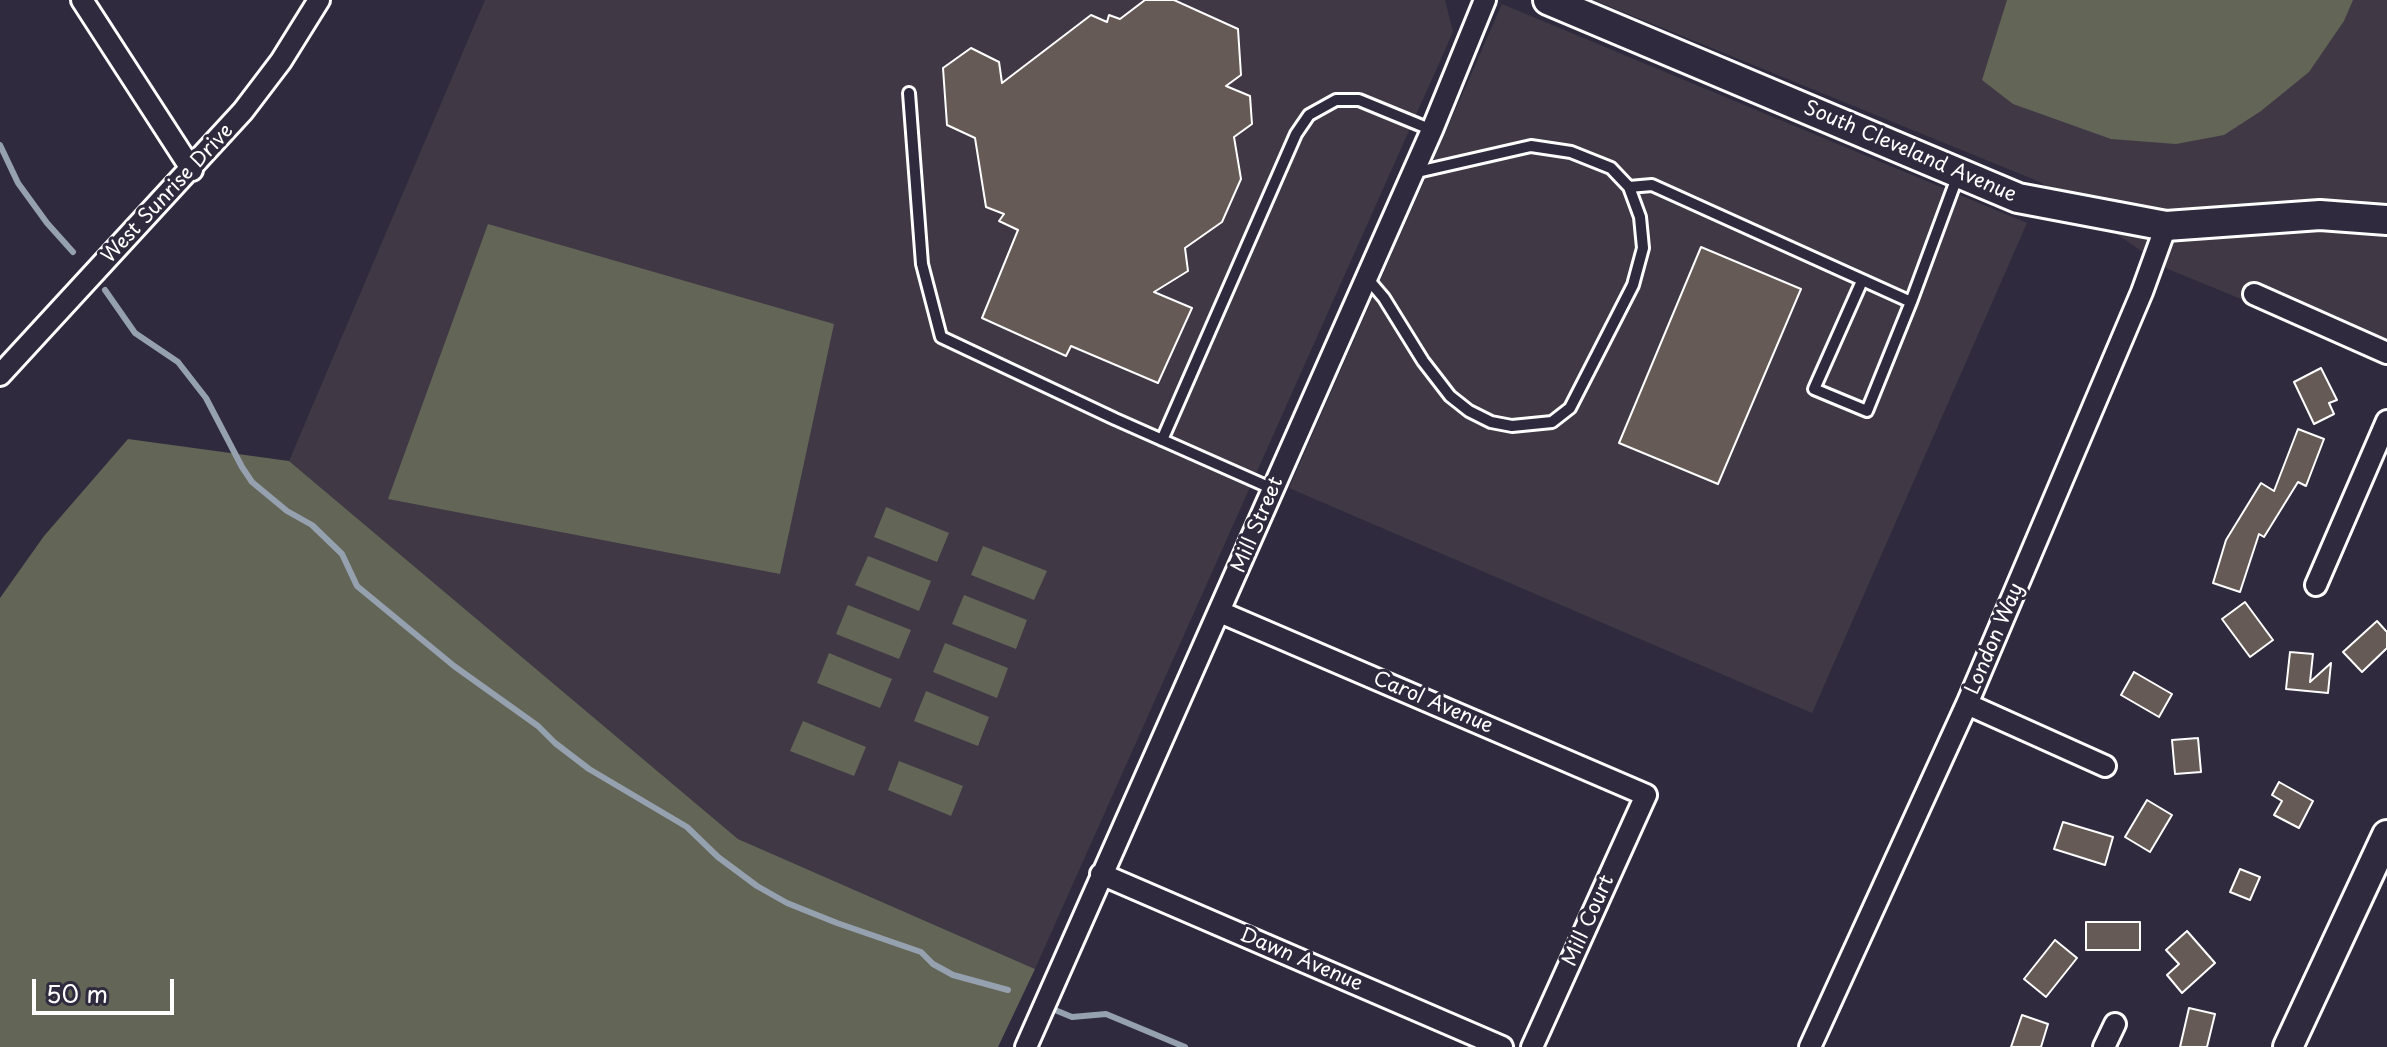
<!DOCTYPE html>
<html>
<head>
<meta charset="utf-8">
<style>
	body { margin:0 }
	#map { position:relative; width:2387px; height:1047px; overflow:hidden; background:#2f2a3d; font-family:"Playpen Sans",sans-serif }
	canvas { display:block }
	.scale { position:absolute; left:32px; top:979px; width:142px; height:36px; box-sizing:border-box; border:4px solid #fff; border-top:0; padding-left:10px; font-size:24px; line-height:28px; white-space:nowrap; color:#fff; -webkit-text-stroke:6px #2f2a3d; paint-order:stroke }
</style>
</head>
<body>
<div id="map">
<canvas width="2387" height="1047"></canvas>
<div class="scale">50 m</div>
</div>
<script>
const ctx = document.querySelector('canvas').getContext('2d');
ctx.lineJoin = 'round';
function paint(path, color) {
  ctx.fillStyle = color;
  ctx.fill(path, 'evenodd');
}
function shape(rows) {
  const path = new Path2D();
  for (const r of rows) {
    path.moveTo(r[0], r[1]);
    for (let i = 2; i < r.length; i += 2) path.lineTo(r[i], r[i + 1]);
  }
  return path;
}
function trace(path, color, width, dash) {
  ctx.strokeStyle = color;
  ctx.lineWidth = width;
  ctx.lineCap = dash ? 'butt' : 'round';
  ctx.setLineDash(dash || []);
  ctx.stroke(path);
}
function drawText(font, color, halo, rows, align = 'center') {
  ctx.font = font + ' "Playpen Sans",sans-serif';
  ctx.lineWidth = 6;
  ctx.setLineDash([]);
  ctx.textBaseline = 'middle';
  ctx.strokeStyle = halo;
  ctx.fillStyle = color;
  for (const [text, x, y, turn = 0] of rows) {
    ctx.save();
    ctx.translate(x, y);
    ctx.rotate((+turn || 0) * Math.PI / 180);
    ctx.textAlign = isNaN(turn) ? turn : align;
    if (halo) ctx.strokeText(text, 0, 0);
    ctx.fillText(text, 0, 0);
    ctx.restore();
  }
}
const built = shape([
	[485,0,1445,0,1453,32,1035,969,738,839,289,461],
	[1594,0,2387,0,2387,359,2168,269,2040,182],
	[1502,4,2027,223,1812,713,1289,488]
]);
const green = shape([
	[2007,0,2353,0,2344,21,2309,72,2261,111,2224,135,2176,144,2111,139,2013,104,1982,80],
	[488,224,834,324,780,574,388,499],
	[128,439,289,461,738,839,1035,969,998,1047,0,1047,0,598,44,536],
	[886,507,949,533,937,562,874,537],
	[983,546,1047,571,1034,600,971,575],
	[868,556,931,581,919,611,855,585],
	[964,595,1027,620,1016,649,952,624],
	[848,605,911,630,899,659,836,634],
	[945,643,1008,668,997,698,933,672],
	[829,653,892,679,880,708,817,683],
	[926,691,989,717,978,746,914,721],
	[803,721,866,747,854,776,790,751],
	[899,761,963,786,951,816,888,790]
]);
const stream = shape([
	[0,145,18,183,47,223,73,252],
	[105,290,135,333,178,362,206,398,242,467,252,482,287,511,312,525,342,554,357,586,454,666,538,726,555,743,589,769,687,827,718,857,757,886,787,903,837,923,921,952,933,964,953,975,1008,990],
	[1055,1010,1072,1017,1106,1014,1185,1047]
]);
const building = shape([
	[1145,0,1174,0,1238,29,1241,75,1226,86,1250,96,1252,124,1234,137,1241,179,1222,222,1185,248,1188,271,1154,292,1192,308,1158,383,1071,346,1066,356,982,318,1018,230,999,221,1004,214,986,207,975,138,947,125,943,68,971,48,999,62,1002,83,1091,15,1107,22,1109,15,1120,19,1145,0],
	[1701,247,1801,289,1718,484,1619,443,1701,247],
	[2321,368,2337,400,2329,403,2334,414,2314,424,2294,382,2321,368],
	[2298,429,2324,439,2306,486,2298,482,2264,537,2259,534,2240,592,2213,583,2226,540,2261,483,2274,491,2298,429],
	[2245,602,2273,640,2250,657,2222,619,2245,602],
	[2377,621,2387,632,2387,648,2362,672,2343,652,2377,621],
	[2290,652,2313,654,2310,682,2331,663,2328,693,2286,689,2290,652],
	[2134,672,2172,694,2159,717,2121,695,2134,672],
	[2198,738,2201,772,2175,774,2172,740,2198,738],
	[2279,782,2313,801,2299,828,2274,815,2282,801,2272,795,2279,782],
	[2147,800,2172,815,2150,852,2125,837,2147,800],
	[2063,822,2113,837,2105,865,2054,849,2063,822],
	[2240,869,2260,877,2250,900,2230,892,2240,869],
	[2086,922,2140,922,2140,950,2086,950,2086,922],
	[2187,931,2215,963,2182,993,2167,975,2179,964,2166,950,2187,931],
	[2055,940,2077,958,2046,997,2024,979,2055,940],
	[2189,1008,2215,1014,2207,1047,2180,1047,2189,1008],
	[2022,1015,2048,1024,2041,1047,2011,1047,2022,1015]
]);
const lane = shape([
	[909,93,922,264,941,337,1115,419,1273,489],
	[1629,187,1652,185,1911,302,1958,175],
	[1367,278,1384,298,1423,361,1450,396,1469,411,1491,422,1512,426,1552,422,1570,408,1633,285,1643,248,1640,217,1629,187,1611,168,1571,152,1531,146,1413,173],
	[1862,281,1814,389,1867,411,1911,302],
	[1162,440,1296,134,1309,115,1336,100,1359,100,1432,130]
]);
const street = shape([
	[82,0,192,170],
	[2254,294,2387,353],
	[0,375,243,111,281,61,319,0],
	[2316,585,2387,421],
	[1220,612,1646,795,1532,1047],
	[1967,704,2105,766],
	[1101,874,1502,1047],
	[1026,1047,1432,130,1485,0],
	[1810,1047,1967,704,2142,292,2166,226],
	[2104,1047,2115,1024]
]);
const secondary = shape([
	[1548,0,2018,198,2166,226,2320,215,2387,220],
	[2288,1047,2387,835]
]);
const streetNames = [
	["South Cleveland Avenue",1910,152,23],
	["West Sunrise Drive",168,194,-47],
	["Mill Street",1258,525,-67],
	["London Way",1995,639,-67],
	["Carol Avenue",1433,703,23],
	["Mill Court",1589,921,-66],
	["Dawn Avenue",1301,960,23]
];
paint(built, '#403844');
paint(green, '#636557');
trace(stream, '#95a1af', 6);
paint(building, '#665a56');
trace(building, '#fff', 2);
trace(lane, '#fff', 16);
trace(street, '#fff', 26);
trace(secondary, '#fff', 34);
trace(lane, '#2f2a3d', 10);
trace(street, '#2f2a3d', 20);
trace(secondary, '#2f2a3d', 28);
drawText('20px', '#fff', '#2f2a3d', streetNames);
</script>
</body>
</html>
